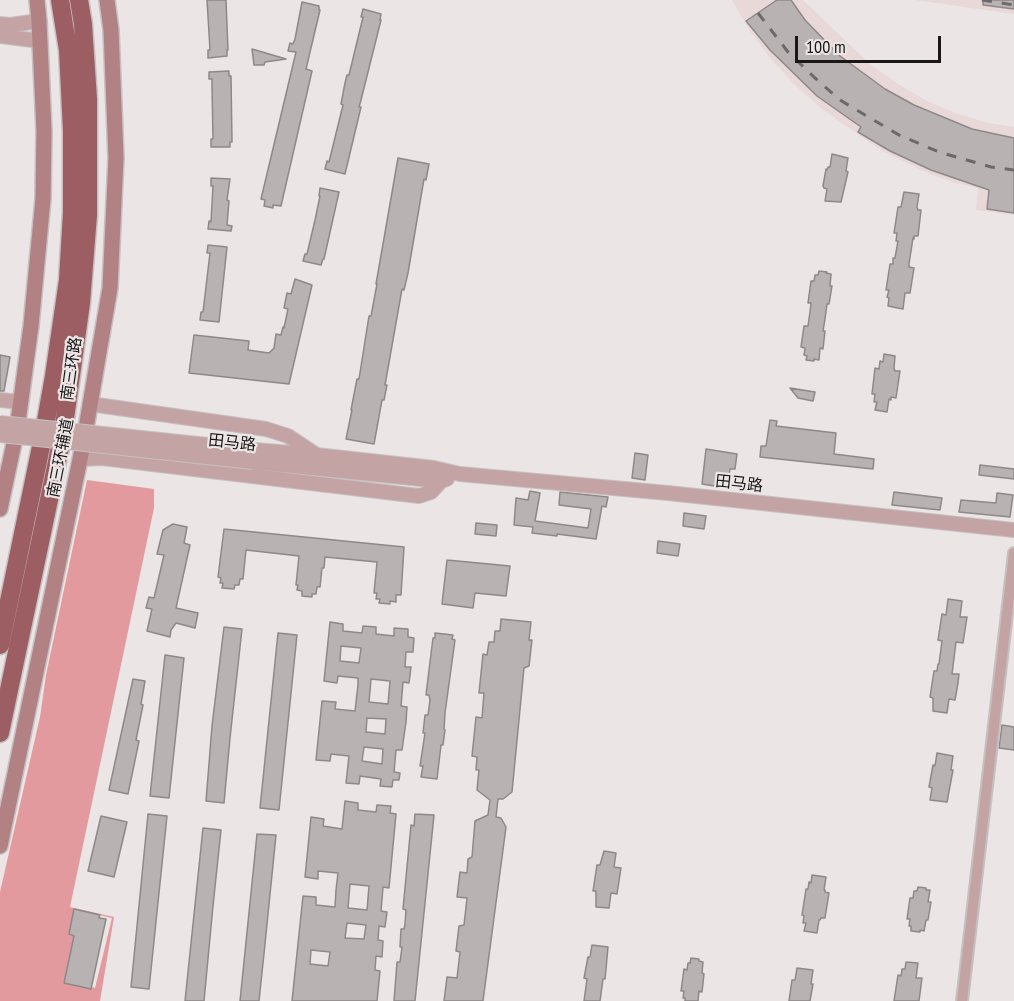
<!DOCTYPE html>
<html>
<head>
<meta charset="utf-8">
<style>
	body { margin:0 }
	#map { position:relative; width:1014px; height:1001px; overflow:hidden; background:#ece5e5; font-family:"PT Sans Narrow",sans-serif }
	canvas { display:block }
	.scale { position:absolute; left:795px; top:36px; width:146px; height:27px; box-sizing:border-box; border:3px solid #1a1717; border-top:0; padding-left:8px; font-size:18px; line-height:21px; white-space:nowrap; color:#1a1717; -webkit-text-stroke:4px #ece5e5; paint-order:stroke }
</style>
</head>
<body>
<div id="map">
<canvas width="1014" height="1001"></canvas>
<div class="scale">100 m</div>
</div>
<script>
const ctx = document.querySelector('canvas').getContext('2d');
ctx.lineJoin = 'round';
function paint(path, color) {
  ctx.fillStyle = color;
  ctx.fill(path, 'evenodd');
}
function shape(rows) {
  const path = new Path2D();
  for (const r of rows) {
    path.moveTo(r[0], r[1]);
    for (let i = 2; i < r.length; i += 2) path.lineTo(r[i], r[i + 1]);
  }
  return path;
}
function trace(path, color, width, dash) {
  ctx.strokeStyle = color;
  ctx.lineWidth = width;
  ctx.lineCap = dash ? 'butt' : 'round';
  ctx.setLineDash(dash || []);
  ctx.stroke(path);
}
function drawText(font, color, halo, rows, align = 'center') {
  ctx.font = font + ' "PT Sans Narrow","Noto Sans SC",sans-serif';
  ctx.lineWidth = 4.5;
  ctx.setLineDash([]);
  ctx.textBaseline = 'middle';
  ctx.strokeStyle = halo;
  ctx.fillStyle = color;
  for (const [text, x, y, turn = 0] of rows) {
    ctx.save();
    ctx.translate(x, y);
    ctx.rotate((+turn || 0) * Math.PI / 180);
    ctx.textAlign = isNaN(turn) ? turn : align;
    if (halo) ctx.strokeText(text, 0, 0);
    ctx.fillText(text, 0, 0);
    ctx.restore();
  }
}
const built = shape([
	[732,0,803,0,870,64,898,84,927,101,958,114,988,123,1014,127,1014,215,976,210,978,188,952,182,930,174,882,151,822,109,794,84,770,58,750,31],
	[915,0,1014,0,1014,14]
]);
const forest = shape([
	[87,480,154,489,154,508,70,907,114,917,100,1001,0,1001,0,892,40,717,46,675],
	[74,909,112,918,96,984,95,988,92,987,91,989,64,983,74,936,69,935]
]);
const building = shape([
	[207,0,226,0,228,50,227,50,227,56,208,58,208,50,210,50,207,0],
	[777,0,791,0,805,20,840,56,885,89,914,105,972,129,1014,138,1014,213,987,209,989,190,931,170,890,151,858,132,861,127,817,96,770,50,746,21,777,0],
	[983,0,1014,0,1014,9,983,5,983,0],
	[302,2,319,6,319,10,320,10,306,69,312,71,281,206,273,205,273,208,264,206,265,200,261,199,296,52,288,51,290,43,293,44,295,39,302,2],
	[363,9,381,14,380,20,381,20,361,100,359,107,361,107,345,174,325,169,327,161,329,162,343,105,341,104,345,83,347,75,349,75,363,17,361,17,363,9],
	[252,49,286,59,265,62,264,65,254,65,252,49],
	[229,71,229,76,231,76,232,142,230,142,230,147,211,147,211,139,213,139,212,85,212,79,209,79,209,72,229,71],
	[832,154,848,158,846,171,848,172,841,202,825,201,827,189,824,188,823,186,826,169,827,170,828,167,830,167,832,154],
	[398,158,429,164,426,180,424,179,408,273,404,290,402,289,385,385,387,385,384,400,382,400,374,444,346,439,352,410,351,410,357,379,359,379,369,316,371,316,377,284,376,284,398,158],
	[211,178,230,179,227,200,229,201,227,225,232,226,231,231,208,229,209,221,211,222,213,186,211,186,211,178],
	[320,188,339,192,324,259,323,259,321,265,303,261,305,254,307,254,315,220,320,196,319,196,320,188],
	[904,192,919,194,917,207,918,210,921,210,918,236,914,236,914,239,913,238,909,264,909,267,914,268,910,293,905,293,903,309,888,306,889,298,887,297,889,290,886,290,890,264,893,264,893,258,895,258,898,241,896,241,897,233,894,233,898,207,901,207,904,192],
	[208,245,227,247,219,322,200,320,201,312,203,312,210,253,207,253,208,245],
	[819,271,827,272,826,273,831,274,830,286,832,286,829,304,827,304,825,319,823,331,825,331,823,349,820,348,819,360,814,359,814,361,806,360,807,356,804,355,805,348,801,347,804,326,808,326,810,312,811,303,808,303,811,281,814,281,815,275,818,275,819,271],
	[295,279,312,285,289,384,189,373,194,335,249,341,248,350,269,353,274,348,276,334,281,335,283,327,284,328,288,309,284,308,287,293,291,294,295,279],
	[884,354,895,356,894,368,895,371,900,371,896,398,891,397,891,400,889,399,887,412,875,410,877,402,874,402,875,394,872,394,875,368,879,369,880,361,883,362,884,354],
	[0,355,10,357,4,391,0,391,0,355],
	[790,388,815,392,813,401,798,398,790,388],
	[770,420,777,421,776,426,836,433,834,454,874,459,873,469,760,457,761,446,766,446,770,420],
	[706,449,737,454,735,469,730,469,727,488,702,484,706,449],
	[635,453,648,455,645,480,632,478,635,453],
	[980,465,1014,469,1014,479,979,475,980,465],
	[530,491,540,493,535,521,588,528,591,509,559,505,560,492,608,497,606,507,602,506,596,539,557,534,557,536,532,533,533,527,514,525,516,498,528,500,530,491],
	[894,492,942,498,940,510,892,505,894,492],
	[997,493,1013,495,1010,517,959,512,961,500,996,503,997,493],
	[684,513,706,516,704,529,683,526,684,513],
	[476,523,497,525,496,536,475,534,476,523],
	[173,524,187,527,184,543,190,545,176,608,198,613,195,628,176,623,171,630,170,637,147,631,152,609,146,608,149,597,154,598,164,555,157,554,163,530,173,524],
	[224,529,404,547,401,595,396,595,396,602,390,601,390,604,379,603,380,599,376,599,377,593,374,593,377,562,325,557,324,568,322,568,320,587,317,587,316,594,312,594,312,597,302,596,302,591,297,590,298,585,296,585,299,556,246,550,243,579,240,579,239,585,235,585,234,589,222,588,223,583,220,583,221,578,218,577,224,529],
	[658,541,680,544,678,556,657,553,658,541],
	[447,560,510,566,506,596,475,593,473,608,442,604,447,560],
	[948,599,962,601,960,617,967,617,963,643,956,642,952,674,959,674,958,683,955,700,949,699,947,713,933,711,933,698,930,697,934,671,937,671,938,664,939,664,942,641,938,640,942,614,946,615,948,599],
	[501,619,531,622,529,640,532,640,529,666,524,668,512,792,503,799,498,799,496,817,501,818,506,827,483,1001,444,1001,447,977,457,978,460,952,456,951,459,926,464,925,467,898,457,897,460,872,467,873,468,859,472,857,475,821,488,815,490,800,477,790,479,770,476,770,477,757,472,756,476,717,482,718,484,693,479,693,483,654,487,655,489,642,494,642,495,631,500,631,501,619],
	[330,622,343,624,343,631,362,633,363,626,376,627,376,634,394,636,394,628,408,629,408,637,414,638,413,652,406,652,405,667,411,667,409,683,403,682,401,706,407,707,406,722,402,750,396,750,394,772,400,773,399,780,393,780,392,787,380,786,381,779,360,776,359,784,346,783,349,756,331,754,330,761,316,760,322,701,336,702,335,709,355,711,358,685,358,678,338,676,337,683,324,681,330,622],
	[341,646,361,648,359,663,340,661,341,646],
	[371,679,390,681,388,704,369,702,371,679],
	[367,718,386,719,385,734,366,732,367,718],
	[364,747,383,749,382,764,362,761,364,747],
	[224,627,242,629,230,738,224,803,206,801,212,726,224,627],
	[278,633,297,635,279,810,260,808,278,633],
	[435,633,453,635,452,639,455,640,445,713,444,729,445,730,443,745,441,745,437,779,421,777,423,766,420,766,425,733,423,733,425,715,428,715,430,700,429,695,426,695,430,662,433,638,435,638,435,633],
	[165,655,184,658,169,798,150,796,165,655],
	[133,679,145,681,141,704,143,705,136,740,139,741,128,794,109,790,133,679],
	[1002,725,1014,727,1014,750,999,748,1002,725],
	[937,753,953,756,951,770,953,770,947,802,930,800,932,788,929,787,933,765,935,766,937,753],
	[345,801,358,803,358,810,376,812,377,805,391,806,390,813,396,814,389,888,383,887,381,911,387,912,385,927,379,926,378,940,383,941,382,957,376,956,375,970,380,971,377,1001,292,1001,303,896,316,897,316,905,335,907,336,890,338,873,318,871,318,879,305,877,311,817,324,819,323,826,342,829,345,801],
	[350,884,369,886,367,910,348,908,350,884],
	[347,923,366,925,364,939,345,938,347,923],
	[311,950,330,952,328,966,310,964,311,950],
	[148,814,167,816,149,989,131,987,148,814],
	[415,814,434,815,415,1001,394,1001,397,962,400,962,402,947,400,947,401,929,404,929,405,924,406,910,403,909,411,825,414,826,415,814],
	[101,816,127,822,114,877,88,871,101,816],
	[203,828,221,830,213,906,204,1001,185,1001,203,828],
	[257,834,276,835,265,944,259,1001,240,1001,257,834],
	[604,851,616,853,614,867,621,868,617,894,611,893,609,908,596,907,596,891,593,891,597,865,600,865,604,851],
	[812,875,826,877,824,890,825,890,825,892,829,893,825,918,821,918,820,920,819,920,817,933,804,931,806,923,803,923,804,916,802,915,806,889,808,889,809,882,811,883,812,875],
	[918,887,926,888,926,890,930,890,928,902,931,902,928,920,926,920,924,931,920,930,920,932,911,931,911,926,909,926,910,919,907,919,910,898,913,898,914,891,917,891,918,887],
	[74,909,100,915,99,918,106,919,91,989,64,983,74,936,69,934,74,909],
	[592,945,608,947,606,969,605,979,603,979,600,1001,584,1001,587,979,584,978,588,957,590,957,592,945],
	[691,958,699,959,699,961,703,962,702,973,704,974,702,992,699,991,698,1001,685,1001,685,998,683,998,684,991,681,991,684,969,687,970,688,963,690,963,691,958],
	[906,962,918,963,916,978,922,978,919,1001,894,1001,898,975,901,976,902,969,905,969,906,962],
	[797,968,813,970,811,984,813,984,810,1001,789,1001,792,980,795,980,797,968]
]);
const minor = shape([
	[962,1001,1014,553]
]);
const tertiary = shape([
	[0,24,10,25,39,21],
	[0,36,40,41],
	[0,400,21,402],
	[90,404,266,429,288,436,315,454],
	[255,450,316,455,434,468,460,474,668,493,1014,530],
	[80,459,102,458,419,496,431,492,441,481],
	[253,462,441,481,447,479]
]);
const secondary = shape([
	[0,509,17,429,31,326,43,199,44,131,39,21,37,0],
	[0,846,84,440,110,288,116,158,111,30,107,0]
]);
const trunk = shape([
	[0,645,44,432,54,376,68,280,72,212,72,131,68,50,60,0],
	[0,733,63,433,81,303,88,215,88,99,83,24,79,0]
]);
const rail = shape([
	[982,0,1014,5],
	[758,13,788,52,815,78,840,100,865,115,899,135,939,152,991,167,1014,170]
]);
const tertiaryBridge = shape([
	[0,423,255,450],
	[0,435,253,462]
]);
const streetNames = [
	["南三环路",72,369,-82],
	["田马路",232,443,6],
	["南三环辅道",61,458,-79],
	["田马路",739,484,6]
];
paint(built, '#e8d8d8');
paint(forest, '#e29a9e');
paint(building, '#b9b2b2');
trace(building, '#8f8888', 1.5);
trace(minor, '#c6c0c0', 14);
trace(tertiary, '#c6c0c0', 16);
trace(secondary, '#c6c0c0', 18);
trace(trunk, '#c6c0c0', 21);
trace(minor, '#c4a3a4', 10);
trace(tertiary, '#c4a3a4', 14);
trace(secondary, '#b18183', 15);
trace(trunk, '#9c5e62', 18);
trace(rail, '#6e6969', 3, [10, 10]);
trace(tertiaryBridge, '#c6c0c0', 16, []);
trace(tertiaryBridge, '#c4a3a4', 14);
drawText('16px', '#1a1717', '#ece5e5', streetNames);
</script>
</body>
</html>
